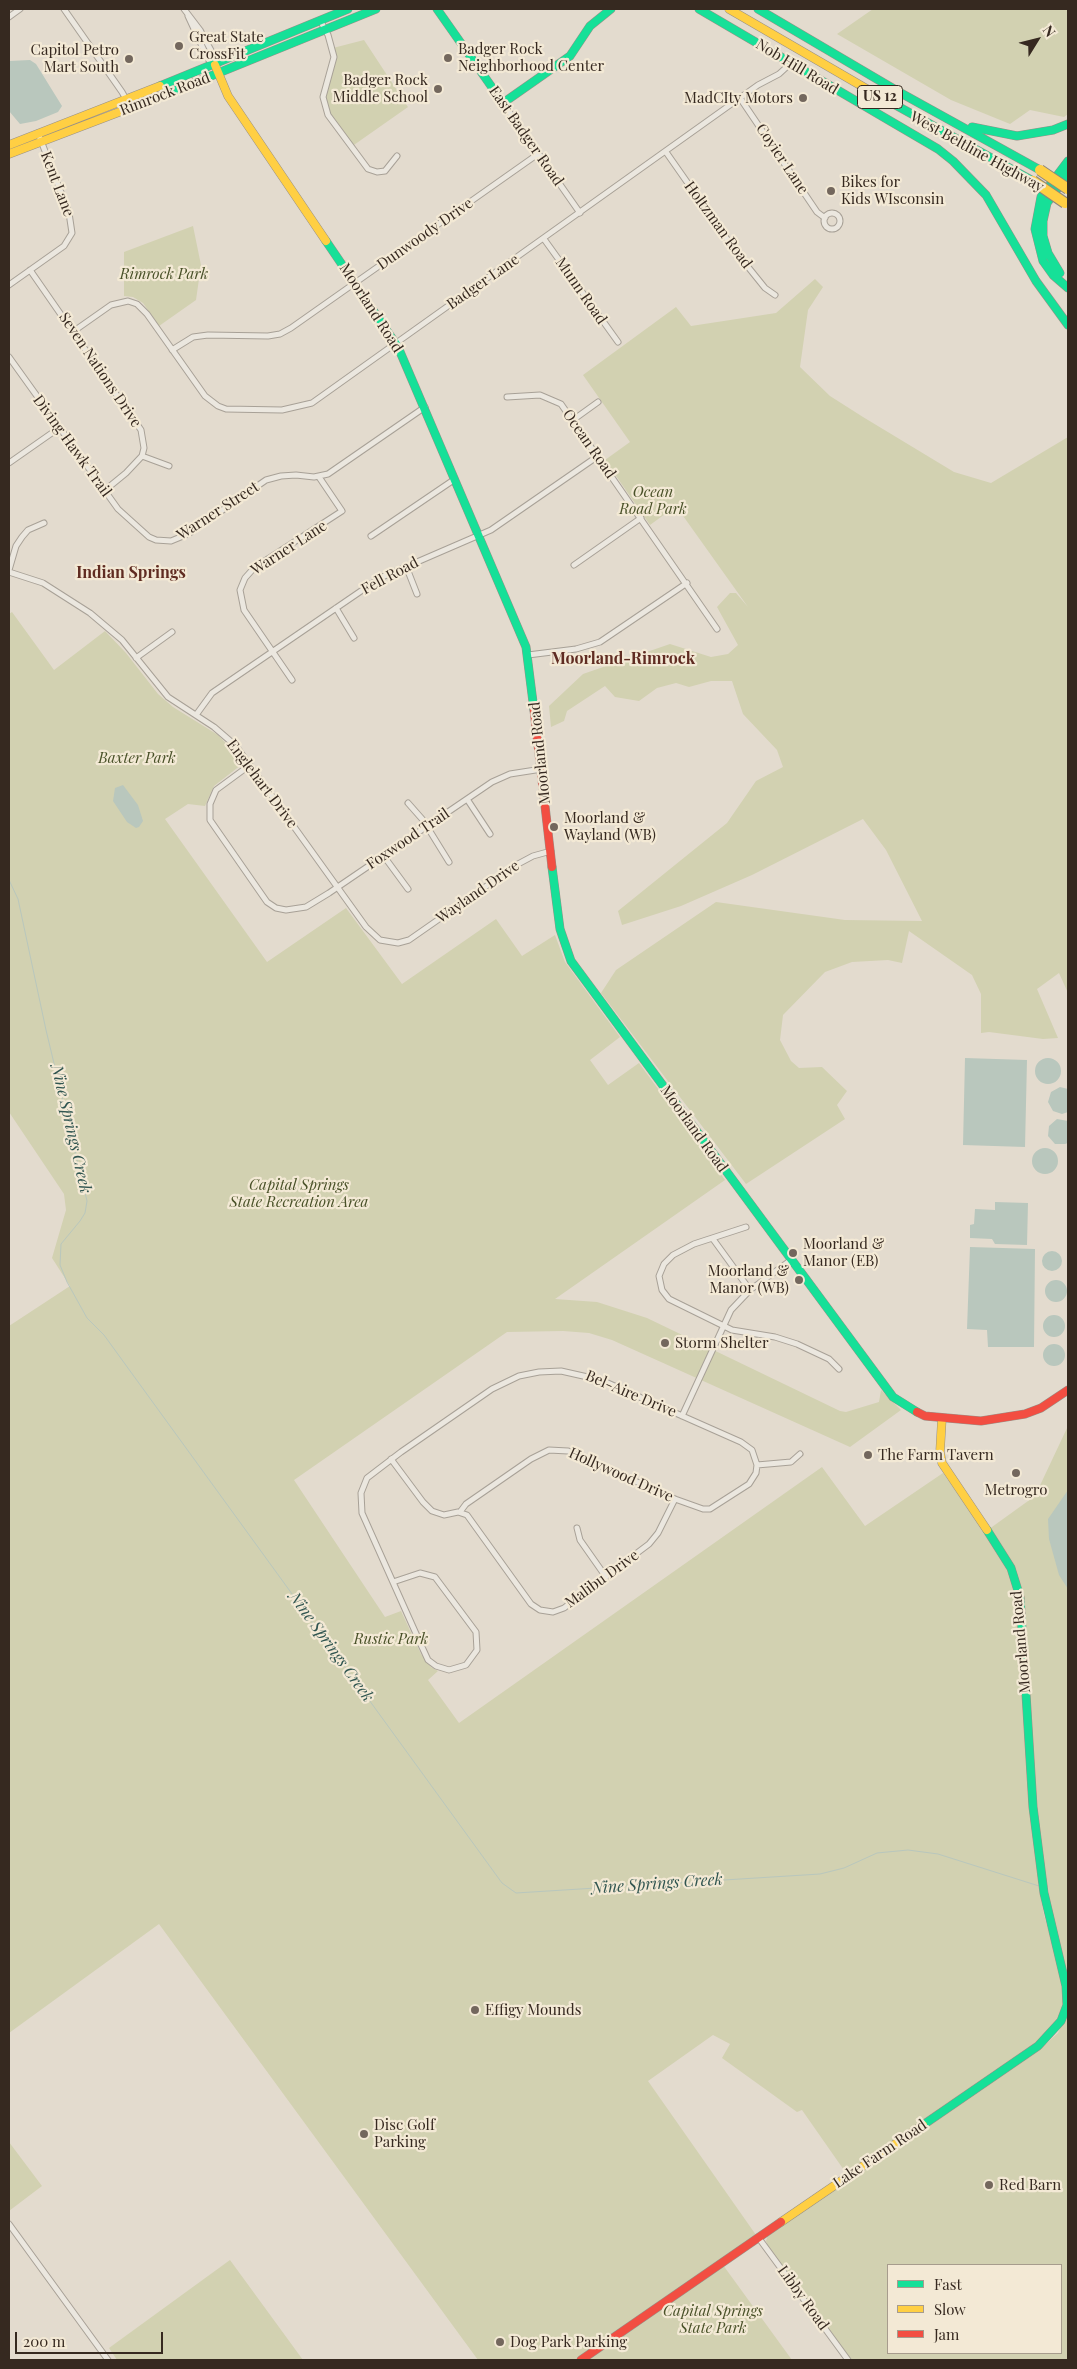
<!DOCTYPE html>
<html>
<head>
<meta charset="utf-8">
<style>
	body { margin:0 }
	#map { position:relative; width:1077px; height:2369px; overflow:hidden; background:#e3dbce; font-family:"Playfair Display",serif }
	canvas { display:block }
	.frame { position:absolute; inset:0; border:10px solid #362920; pointer-events:none }
	.legend { position:absolute; left:887px; top:2264px; width:175px; height:90px; box-sizing:border-box; background:#f3e9d5; border:1px solid #a79c8d; margin:0; padding:6px 9px; list-style:none; font-size:15px; color:#362920 }
	.legend li { display:flex; align-items:center; gap:10px; height:25px }
	.legend b { width:25px; border:1px solid #a79c8d }
	.north { position:absolute; left:1012px; top:15px; width:50px; height:50px; -webkit-text-stroke:4px #f3e9d5; paint-order:stroke; rotate:54deg; font-size:14px; font-weight:700; line-height:20px; text-align:center; color:#362920 }
	.north::after { content:''; display:block; margin:auto; width:18px; height:22px; background:#362920; clip-path:polygon(50% 0,100% 100%,50% 72%,0 100%) }
	.scale { position:absolute; left:15px; top:2332px; width:148px; height:22px; box-sizing:border-box; border:2px solid #362920; border-top:0; padding-left:6px; font-size:15px; line-height:18px; white-space:nowrap; color:#362920; -webkit-text-stroke:4px #f3e9d5; paint-order:stroke }
</style>
</head>
<body>
<div id="map">
<canvas width="1077" height="2369"></canvas>
<div class="frame"></div>
<ul class="legend">
<li><b style="height:6px;background:#16e098"></b>Fast</li>
<li><b style="height:6px;background:#ffcf43"></b>Slow</li>
<li><b style="height:6px;background:#f24e42"></b>Jam</li>
</ul>
<div class="north">N</div>
<div class="scale">200 m</div>
</div>
<script>
const ctx = document.querySelector('canvas').getContext('2d');
ctx.lineJoin = 'round';
function paint(path, color) {
  ctx.fillStyle = color;
  ctx.fill(path, 'evenodd');
}
function shape(rows) {
  const path = new Path2D();
  for (const r of rows) {
    if (r.length === 3) {
      path.moveTo(r[0] + r[2], r[1]);
      path.arc(r[0], r[1], r[2], 0, 2 * Math.PI);
      continue;
    }
    path.moveTo(r[0], r[1]);
    for (let i = 2; i < r.length; i += 2) path.lineTo(r[i], r[i + 1]);
  }
  return path;
}
function trace(path, color, width, dash) {
  ctx.strokeStyle = color;
  ctx.lineWidth = width;
  ctx.lineCap = dash ? 'butt' : 'round';
  ctx.setLineDash(dash || []);
  ctx.stroke(path);
}
function drawText(font, color, halo, rows, align = 'center') {
  ctx.font = font + ' "Playfair Display",serif';
  ctx.lineWidth = 4.5;
  ctx.setLineDash([]);
  ctx.textBaseline = 'middle';
  ctx.strokeStyle = halo;
  ctx.fillStyle = color;
  for (const [text, x, y, turn = 0] of rows) {
    ctx.save();
    ctx.translate(x, y);
    ctx.rotate((+turn || 0) * Math.PI / 180);
    ctx.textAlign = isNaN(turn) ? turn : align;
    if (halo) ctx.strokeText(text, 0, 0);
    ctx.fillText(text, 0, 0);
    ctx.restore();
  }
}
const green = shape([
	[873,9,1068,9,1068,114,1064,117,1030,110,1010,124,951,100,837,34],
	[364,40,408,107,351,147,328,115,323,97,333,48],
	[193,226,201,265,196,300,159,326,143,303,133,297,124,296,124,252],
	[815,279,823,287,808,310,800,367,830,396,863,417,954,472,991,483,1068,437,1068,993,1059,973,1037,989,1058,1038,1043,1039,989,1032,981,1033,981,994,972,975,909,931,902,963,888,960,852,962,825,972,783,1015,780,1040,791,1061,799,1068,822,1067,847,1091,837,1105,845,1119,746,1184,601,993,616,970,716,902,845,920,922,921,886,850,863,819,752,875,681,906,622,925,618,911,727,823,756,781,783,767,777,750,743,714,732,681,711,681,689,687,676,683,657,688,639,701,615,697,605,686,567,711,564,721,551,727,549,706,583,674,670,644,711,657,728,654,738,645,717,607,730,593,736,593,748,607,676,506,650,525,605,460,630,442,583,375,676,307,691,326,776,313],
	[12,612,54,670,105,631,126,653,158,694,173,707,218,735,240,758,241,765,214,786,205,806,188,804,165,819,267,962,346,908,402,984,496,919,522,956,555,935,565,962,620,1037,590,1060,608,1085,639,1063,725,1180,555,1299,597,1302,647,1318,840,1411,846,1412,879,1402,881,1390,901,1410,850,1447,612,1340,589,1333,563,1331,507,1332,294,1480,385,1617,401,1611,421,1654,431,1667,438,1671,428,1680,459,1723,822,1467,865,1526,943,1473,985,1532,1035,1496,1068,1426,1068,1981,1050,1909,1048,1887,1038,1883,1044,1915,1063,1980,1064,2002,1056,2026,1039,2042,846,2173,802,2110,797,2112,722,2058,730,2044,713,2035,648,2081,756,2235,575,2360,478,2360,159,1924,9,2033,9,1326,70,1286,52,1258,66,1210,64,1194,9,1112,9,614],
	[1068,2011,1068,2360,851,2360,768,2247,766,2241,768,2235,1048,2042,1058,2033],
	[888,2265,1061,2265,1061,2353,888,2353],
	[9,2142,42,2186,9,2211],
	[230,2260,303,2360,117,2360,109,2348],
	[723,2265,792,2360,585,2360]
]);
const water = shape([
	[30,60,36,64,62,106,58,112,36,121,20,124,9,111,9,61],
	[123,785,138,805,143,821,139,827,136,828,127,822,113,801,115,788],
	[1048,1071,13],
	[965,1058,1027,1060,1025,1147,963,1145],
	[1060,1087,1068,1089,1068,1112,1062,1114,1053,1111,1048,1102,1051,1092],
	[1057,1119,1068,1121,1068,1143,1065,1144,1055,1144,1048,1136,1049,1126],
	[1045,1161,13],
	[995,1202,1028,1203,1027,1245,995,1244,992,1239,970,1238,970,1225,974,1224,975,1209,995,1210],
	[970,1247,1035,1249,1034,1347,988,1347,987,1330,967,1329],
	[1052,1261,10],
	[1056,1291,11],
	[1054,1326,11],
	[1054,1355,11],
	[1068,1490,1068,1589,1059,1575,1049,1539,1048,1519]
]);
const stream = shape([
	[9,880,18,899,46,1030,87,1201,85,1213,80,1221,61,1244,60,1265,67,1282,87,1318,104,1335,133,1375,502,1883,516,1893,820,1874,844,1868,877,1853,908,1850,938,1854,1039,1886]
]);
const street = shape([
	[64,9,122,92,131,108],
	[184,9,200,30,214,56,215,65],
	[188,16,208,59,214,65],
	[9,17,20,9],
	[320,20,328,35,334,57,323,97,328,115,368,169,377,172,385,171,397,156],
	[740,98,817,212,825,218],
	[503,103,580,213],
	[666,152,736,252,765,288,775,295],
	[832,221,8],
	[544,239,618,342],
	[30,270,141,430,144,448,142,456,126,473,104,491],
	[9,285,64,246,72,233,69,213,38,133],
	[74,331,111,305,128,301,137,304,147,314,205,396,218,406,226,409,282,410,312,403,758,85,779,74,791,63],
	[172,350,193,337,208,335,268,336,280,334,291,328,538,154],
	[9,357,118,509,149,537,156,540,171,541,188,534,266,480,281,476,296,475,314,477,328,474,425,407],
	[507,397,540,395,561,404,717,629],
	[573,420,598,402],
	[142,456,169,466],
	[9,463,59,428],
	[371,536,455,479],
	[574,565,641,518],
	[406,566,417,594],
	[9,570,16,546,22,537,28,530,44,523],
	[9,572,43,583,90,613,122,640,168,697,214,727,236,746,366,927,380,940,398,943,409,940,518,864,533,856,551,851],
	[336,608,354,638],
	[528,655,576,649,600,642,687,583],
	[136,658,172,632],
	[292,680,244,610,240,590,245,578,254,568,342,511,319,477],
	[196,715,212,693,380,578,491,530,598,456],
	[250,765,216,790,210,804,210,820,267,902,276,908,286,910,306,907,329,893,492,782,510,774,542,769],
	[467,799,490,834],
	[408,803,423,820,449,862],
	[383,855,408,889],
	[746,1227,694,1244,673,1255,664,1264,659,1276,662,1290,669,1299,732,1330,775,1337,797,1344,829,1359,839,1369],
	[713,1239,750,1290],
	[682,1416,731,1310,750,1290,791,1260],
	[391,1459,423,1502,432,1511,444,1515,458,1512,467,1515,531,1604,540,1610,553,1612,564,1608,649,1544,658,1533,675,1499],
	[757,1465,791,1462,800,1454],
	[577,1528,580,1540,606,1577],
	[393,1582,420,1573,435,1577,476,1632,477,1650,466,1665,449,1670,436,1666,428,1660,422,1647,362,1513,361,1493,367,1478,401,1452,492,1389,519,1376,539,1372,561,1371,601,1380,741,1442,752,1450,757,1465,756,1473,749,1484,710,1509,703,1509,675,1499,568,1451,549,1450,531,1459,466,1504,460,1512],
	[9,2224,108,2360],
	[758,2237,848,2360]
]);
const fast = shape([
	[437,9,503,103,570,56,590,26,611,9],
	[699,9,938,149,953,161,986,195,1036,281,1068,325],
	[758,9,899,92,1040,170],
	[160,86,348,9],
	[872,92,1033,181],
	[169,93,376,9],
	[972,127,1017,136,1053,130,1068,124],
	[1068,161,1041,197,1035,229,1043,261,1053,275,1068,288],
	[326,241,398,347,526,647,534,710],
	[1060,273,1048,253,1043,236,1043,221,1047,203,1068,174],
	[552,867,560,929,571,961,893,1397,917,1412],
	[923,2125,1038,2046,1061,2021,1067,2005,1066,1986,1044,1893,1033,1807,1020,1597,1011,1568,987,1530]
]);
const slow = shape([
	[729,9,872,92],
	[215,65,228,96,326,241],
	[9,145,160,86],
	[9,154,169,93],
	[942,1418,940,1452,942,1463,987,1530],
	[781,2222,923,2125]
]);
const jam = shape([
	[534,710,552,867],
	[917,1412,925,1416,981,1421,1025,1414,1041,1408,1068,1390],
	[581,2360,781,2222]
]);
const slowBridge = shape([
	[1040,170,1068,189],
	[1033,181,1065,203]
]);
const markers = [
	[179,46,5,"#73675d"],
	[448,58,5,"#73675d"],
	[129,59,5,"#73675d"],
	[438,89,5,"#73675d"],
	[803,98,5,"#73675d"],
	[831,191,5,"#73675d"],
	[554,827,5,"#73675d"],
	[793,1253,5,"#73675d"],
	[799,1280,5,"#73675d"],
	[665,1343,5,"#73675d"],
	[868,1455,5,"#73675d"],
	[1016,1473,5,"#73675d"],
	[475,2010,5,"#73675d"],
	[364,2134,5,"#73675d"],
	[989,2185,5,"#73675d"],
	[500,2342,5,"#73675d"]
];
const shields = [
	[880,97,45]
];
const shieldNames = [
	["US 12",880,97]
];
const poiNames = [
	["Great State",189,37],
	["CrossFit",189,54],
	["Badger Rock",458,49],
	["Neighborhood Center",458,66],
	["Capitol Petro",119,50,"right"],
	["Mart South",119,67,"right"],
	["Badger Rock",428,80,"right"],
	["Middle School",428,97,"right"],
	["MadCIty Motors",793,98,"right"],
	["Bikes for",841,182],
	["Kids WIsconsin",841,199],
	["Moorland &",564,818],
	["Wayland (WB)",564,835],
	["Moorland &",803,1244],
	["Manor (EB)",803,1261],
	["Moorland &",789,1271,"right"],
	["Manor (WB)",789,1288,"right"],
	["Storm Shelter",675,1343],
	["The Farm Tavern",878,1455],
	["Metrogro",1016,1490,"center"],
	["Effigy Mounds",485,2010],
	["Disc Golf",374,2125],
	["Parking",374,2142],
	["Red Barn",999,2185],
	["Dog Park Parking",510,2342]
];
const streetNames = [
	["Nob Hill Road",797,67,31],
	["Rimrock Road",165,94,-21],
	["East Badger Road",526,136,55],
	["West Beltline Highway",977,152,29],
	["Coyier Lane",782,159,56],
	["Kent Lane",57,184,69],
	["Holtzman Road",718,225,54],
	["Dunwoody Drive",425,234,-35],
	["Badger Lane",483,282,-35],
	["Munn Road",581,291,55],
	["Moorland Road",371,308,57],
	["Seven Nations Drive",100,370,56],
	["Ocean Road",589,444,55],
	["Diving Hawk Trail",72,446,54],
	["Warner Street",218,511,-33],
	["Warner Lane",289,548,-33],
	["Fell Road",390,576,-28],
	["Moorland Road",540,753,-96],
	["Englehart Drive",262,784,53],
	["Foxwood Trail",408,839,-34],
	["Wayland Drive",478,892,-35],
	["Moorland Road",694,1129,54],
	["Bel-Aire Drive",631,1394,23],
	["Hollywood Drive",621,1475,24],
	["Malibu Drive",602,1579,-36],
	["Moorland Road",1021,1642,-95],
	["Lake Farm Road",880,2154,-34],
	["Libby Road",803,2298,54]
];
const parkNames = [
	["Rimrock Park",164,274],
	["Ocean",653,492],
	["Road Park",653,509],
	["Baxter Park",137,758],
	["Capital Springs",299,1185],
	["State Recreation Area",299,1202],
	["Rustic Park",391,1639],
	["Capital Springs",713,2311],
	["State Park",713,2328]
];
const neighbourhoodNames = [
	["Indian Springs",131,573],
	["Moorland-Rimrock",623,659]
];
const waterNames = [
	["Nine Springs Creek",71,1129,77],
	["Nine Springs Creek",331,1647,54],
	["Nine Springs Creek",657,1884,-4]
];
paint(green, '#d2d1b1');
paint(water, '#b9c7bd');
trace(stream, '#b9c7bd', 1);
trace(street, '#a8a197', 7);
trace(fast, '#989087', 9);
trace(slow, '#989087', 9);
trace(jam, '#989087', 9);
trace(street, '#ebe7df', 5);
trace(fast, '#16e098', 8);
trace(slow, '#ffcf43', 8);
trace(jam, '#f24e42', 8);
trace(slowBridge, '#8e867e', 12, []);
trace(slowBridge, '#ffcf43', 10);
for (const [x, y, r, color] of markers) {
  const dot = new Path2D();
  dot.arc(x, y, r, 0, 2 * Math.PI);
  ctx.fillStyle = color;
  ctx.fill(dot);
  trace(dot, '#f3e9d5', 2);
}
for (const [x, y, w] of shields) {
  const box = new Path2D();
  box.roundRect(x - w / 2, y - 11.5, w, 23, 4);
  ctx.fillStyle = '#f3e9d5';
  ctx.fill(box);
  trace(box, '#362920', 1);
}
drawText('bold 14px', '#362920', null, shieldNames);
drawText('15px', '#362920', '#f3e9d5', poiNames, 'left');
drawText('15px', '#362920', '#f3e9d5', streetNames);
drawText('italic 15px', '#495128', '#f3e9d5', parkNames);
drawText('bold 16px', '#602c22', '#f3e9d5', neighbourhoodNames);
drawText('italic 16px', '#305550', '#f3e9d5', waterNames);
</script>
</body>
</html>
